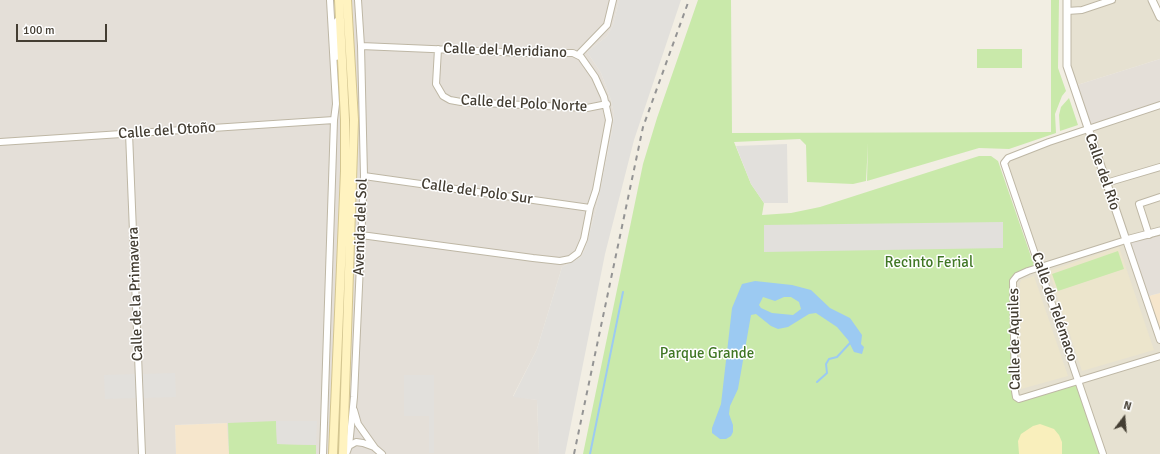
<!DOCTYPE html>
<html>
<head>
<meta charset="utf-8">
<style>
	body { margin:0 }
	#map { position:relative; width:1160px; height:454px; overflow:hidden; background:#f2eee3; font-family:Signika,sans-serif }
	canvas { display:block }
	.north { position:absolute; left:1104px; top:398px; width:40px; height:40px; -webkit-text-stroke:3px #fff; paint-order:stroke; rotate:16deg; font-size:11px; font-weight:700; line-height:16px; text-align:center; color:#443e33 }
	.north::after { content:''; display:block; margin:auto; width:14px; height:18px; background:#443e33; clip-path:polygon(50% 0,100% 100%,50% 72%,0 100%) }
	.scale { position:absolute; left:16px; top:24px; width:91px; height:18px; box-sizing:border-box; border:2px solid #443e33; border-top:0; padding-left:5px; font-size:12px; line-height:14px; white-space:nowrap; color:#443e33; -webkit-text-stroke:3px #fff; paint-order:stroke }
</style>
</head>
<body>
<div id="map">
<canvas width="1160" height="454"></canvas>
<div class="north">N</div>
<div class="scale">100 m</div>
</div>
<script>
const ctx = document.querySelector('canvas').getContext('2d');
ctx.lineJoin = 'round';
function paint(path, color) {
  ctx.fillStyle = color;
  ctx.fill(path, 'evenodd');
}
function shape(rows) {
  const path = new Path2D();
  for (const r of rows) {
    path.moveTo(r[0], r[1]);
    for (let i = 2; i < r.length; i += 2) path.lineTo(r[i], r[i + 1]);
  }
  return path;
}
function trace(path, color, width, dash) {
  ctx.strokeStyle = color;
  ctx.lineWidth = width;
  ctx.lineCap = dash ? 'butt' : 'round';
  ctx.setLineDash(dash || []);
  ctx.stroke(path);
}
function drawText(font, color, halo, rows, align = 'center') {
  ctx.font = font + ' Signika,sans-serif';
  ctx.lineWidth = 3;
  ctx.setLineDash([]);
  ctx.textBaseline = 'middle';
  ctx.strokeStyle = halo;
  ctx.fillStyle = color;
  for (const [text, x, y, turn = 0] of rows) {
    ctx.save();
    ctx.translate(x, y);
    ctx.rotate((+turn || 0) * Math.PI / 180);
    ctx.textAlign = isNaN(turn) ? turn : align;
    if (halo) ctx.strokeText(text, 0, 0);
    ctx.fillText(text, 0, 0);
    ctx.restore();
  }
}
const residential = shape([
	[1067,0,1152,0,1160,17,1160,59,1074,86,1067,66],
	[1160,105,1160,231,1139,238,1160,340,1160,454,1103,454,1016,397,1013,281,1040,267,1004,160]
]);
const commercial = shape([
	[1160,293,1160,340,1145,297],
	[228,423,229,454,176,454,175,425]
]);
const industrial = shape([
	[0,0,619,0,613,25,607,36,587,52,601,73,611,100,614,114,612,131,596,209,585,249,581,257,562,267,537,349,513,396,537,400,539,454,343,454,354,120,346,120,333,454,229,454,227,423,175,425,176,454,0,454],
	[1160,59,1160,105,1088,129,1074,86],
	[1160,231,1160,293,1145,297,1126,240]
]);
const education = shape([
	[1119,247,1154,350,1082,371,1049,271],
	[1034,276,1068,376,1021,389,1020,283,1021,280]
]);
const green = shape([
	[698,0,731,0,732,133,1051,132,1051,0,1059,0,1058,68,1066,91,1062,96,1055,114,1056,133,1009,149,979,148,867,181,868,143,866,181,853,184,807,182,806,145,800,139,734,142,751,184,764,203,762,215,791,213,820,207,979,156,991,156,998,161,1035,268,1013,281,1016,397,1079,381,1103,454,583,454,643,164,657,118],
	[977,49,1022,49,1022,68,977,68],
	[1069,98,1078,125,1060,131,1059,115,1061,107],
	[1118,251,1124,269,1058,291,1052,274],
	[276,421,277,444,316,445,316,454,229,454,228,423]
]);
const sand = shape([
	[1040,424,1054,429,1059,435,1062,442,1062,454,1019,454,1018,441,1021,434,1033,426]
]);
const parking = shape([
	[619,0,681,0,634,140,605,254,565,454,539,454,537,400,513,397,537,349,562,267,581,257,585,249,596,209,612,131,614,114,611,100,601,73,587,52,607,36,613,25],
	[787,144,788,203,764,203,751,184,736,146],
	[1003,222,1003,248,764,252,764,225],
	[175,373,176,397,105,399,104,375],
	[404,375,434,375,434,453,429,453,429,416,404,416],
	[276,421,317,421,316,445,277,444]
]);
const water = shape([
	[755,281,792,285,811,290,830,308,850,318,862,335,861,344,864,347,862,354,854,352,848,340,837,327,816,313,809,314,788,327,778,329,771,326,756,314,751,315,738,389,730,406,729,414,733,425,733,432,731,436,726,439,720,439,712,433,712,428,721,404,732,308,742,284],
	[763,297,775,301,784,297,791,297,799,302,801,309,793,315,772,313,761,308,759,305]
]);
const stream = shape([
	[817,382,827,373,826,364,829,359,837,357,850,343],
	[590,454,623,292]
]);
const minor = shape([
	[1067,11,1082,10,1112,0],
	[361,46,525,53,573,53,581,57,595,77,604,97,609,120,596,190,590,208,584,239,578,253,570,259,560,261,533,258,361,235],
	[438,49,436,84,443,96,450,100,461,102,587,108,607,104],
	[578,55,607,25,613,0],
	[336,57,337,21],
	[129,133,142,454],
	[0,142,334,120],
	[364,176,590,208],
	[1106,183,1160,167],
	[1149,235,1139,204,1160,197],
	[1160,340,1126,240,1028,271,1017,276,1013,281,1015,391,1016,397,1019,399,1160,356],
	[354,410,358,424,375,448,382,454],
	[349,446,356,442,363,443,374,447],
	[323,454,334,120,336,104,330,0],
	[346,454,349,446,354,397,364,176,361,46,358,0],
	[1103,454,1004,163,1008,158,1049,142,1160,105]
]);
const tertiary = shape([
	[1067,0,1067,66,1126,240,1160,231],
	[1152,0,1160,17]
]);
const secondary = shape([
	[333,454,345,171,345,120,339,0],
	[343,454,354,120,347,0]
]);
const rail = shape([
	[574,454,643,127,689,0]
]);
const streetNames = [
	["Calle del Meridiano",505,51,2],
	["Calle del Polo Norte",524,104,3],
	["Calle del Otoño",167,131,-4],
	["Calle del Río",1102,172,71],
	["Calle del Polo Sur",477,192,8],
	["Avenida del Sol",361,227,-88],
	["Calle de la Primavera",136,294,-92],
	["Calle de Telémaco",1054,307,71],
	["Calle de Aquiles",1015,339,-91]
];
const parkNames = [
	["Recinto Ferial",929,263],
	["Parque Grande",707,354]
];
paint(residential, '#e6e1d1');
paint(commercial, '#f6e6cc');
paint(industrial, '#e4dfd8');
paint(education, '#ece5cc');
paint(green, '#c9e9aa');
paint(sand, '#f9efbc');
paint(parking, '#e2e0dc');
paint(water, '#9ccaf2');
trace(stream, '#9ccaf2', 2);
trace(minor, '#beb7a5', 8);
trace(tertiary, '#beb7a5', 9);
trace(secondary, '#d4c691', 10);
trace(minor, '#fff', 6);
trace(tertiary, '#fff', 7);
trace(secondary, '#fff3c0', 8);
trace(rail, '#949494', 2, [5, 5]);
drawText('15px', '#443e33', '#fff', streetNames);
drawText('15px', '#407725', '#fff', parkNames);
</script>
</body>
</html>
